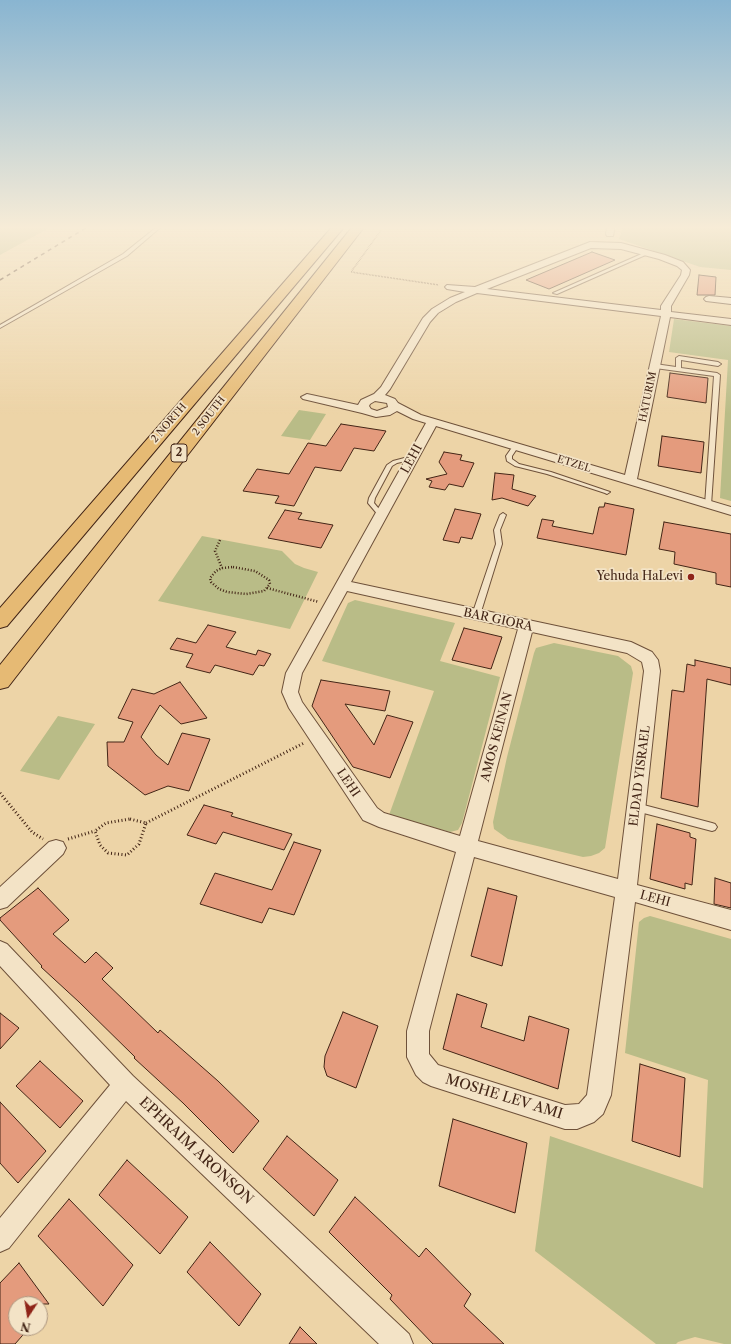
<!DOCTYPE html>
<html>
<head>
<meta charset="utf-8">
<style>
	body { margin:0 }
	#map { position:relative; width:731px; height:1344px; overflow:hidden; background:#edd4a7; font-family:"Libre Caslon Text",serif }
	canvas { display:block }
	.north { position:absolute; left:8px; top:1296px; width:40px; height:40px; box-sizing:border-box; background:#f3e3c6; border:1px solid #ad9780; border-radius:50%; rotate:192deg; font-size:11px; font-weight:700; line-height:16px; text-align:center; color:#432516 }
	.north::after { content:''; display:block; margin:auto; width:14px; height:18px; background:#8f2418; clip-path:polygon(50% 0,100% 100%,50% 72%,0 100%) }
</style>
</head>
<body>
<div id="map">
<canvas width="731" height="1344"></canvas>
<div class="north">N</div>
</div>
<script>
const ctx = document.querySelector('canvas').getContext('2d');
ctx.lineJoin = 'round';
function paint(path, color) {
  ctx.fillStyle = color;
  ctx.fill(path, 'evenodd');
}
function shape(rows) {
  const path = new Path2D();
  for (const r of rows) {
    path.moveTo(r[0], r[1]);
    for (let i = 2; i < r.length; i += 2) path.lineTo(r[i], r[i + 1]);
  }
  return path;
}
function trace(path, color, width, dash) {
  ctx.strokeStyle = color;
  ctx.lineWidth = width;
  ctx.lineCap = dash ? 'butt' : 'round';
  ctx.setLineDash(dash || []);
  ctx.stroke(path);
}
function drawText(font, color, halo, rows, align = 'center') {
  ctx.font = font + ' "Libre Caslon Text",serif';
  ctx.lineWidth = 3.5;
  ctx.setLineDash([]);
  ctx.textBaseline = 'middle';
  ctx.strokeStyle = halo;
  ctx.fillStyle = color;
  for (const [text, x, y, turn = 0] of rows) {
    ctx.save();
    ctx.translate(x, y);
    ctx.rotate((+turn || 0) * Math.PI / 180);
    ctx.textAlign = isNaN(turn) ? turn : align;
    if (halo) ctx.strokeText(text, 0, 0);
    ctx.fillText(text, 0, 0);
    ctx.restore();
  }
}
const green = shape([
	[0,226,53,226,0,255],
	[623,226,731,226,731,270,700,267,619,239],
	[674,319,731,326,731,501,720,498,728,360,669,352],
	[299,410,326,414,310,440,281,436],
	[202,536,282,551,295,564,304,568,318,572,290,629,158,601],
	[355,600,455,623,440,661,500,677,462,823,458,830,450,832,389,815,434,691,322,661,348,603],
	[554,643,618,656,631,666,633,673,605,848,599,853,591,856,583,857,508,839,494,829,493,822,507,757,534,653,536,648],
	[58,716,95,724,59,780,20,771],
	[650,916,731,939,731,1344,724,1344,695,1337,678,1342,676,1344,656,1344,535,1251,550,1136,703,1188,708,1080,625,1053,639,922,644,918]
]);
const building = shape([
	[592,252,615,260,549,289,526,280,592,252],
	[699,275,716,277,715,295,697,295,699,275],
	[670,373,708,378,706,403,667,397,670,373],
	[341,424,386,431,374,451,354,448,341,471,315,467,294,506,275,503,279,496,243,491,257,469,289,474,308,443,326,446,341,424],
	[662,436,704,442,701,473,658,466,662,436],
	[444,452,462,455,460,460,474,463,463,487,449,484,445,490,429,487,432,481,426,479,447,474,439,462,444,452],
	[495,473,514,475,512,489,536,496,528,506,502,498,492,500,495,473],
	[605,503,634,509,626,555,537,538,542,519,554,521,552,526,593,534,599,507,604,507,605,503],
	[455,509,481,514,472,539,461,537,459,543,443,540,455,509],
	[285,510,302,513,298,519,333,525,321,548,268,538,285,510],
	[664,522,731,534,731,587,716,584,716,573,674,564,675,552,659,549,664,522],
	[208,625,236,632,226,647,256,655,258,650,271,654,264,666,259,665,253,675,215,665,210,673,186,667,193,654,170,649,177,638,196,643,208,625],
	[464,628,502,637,491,669,452,660,464,628],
	[695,660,731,668,731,685,707,679,698,807,661,798,672,690,684,692,687,664,695,666,695,660],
	[321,680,390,691,385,711,345,704,374,745,387,715,413,722,390,778,353,767,312,706,321,680],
	[180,682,207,718,181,724,160,705,141,737,156,755,168,765,182,733,210,739,189,791,168,786,145,795,108,766,107,742,124,742,133,722,118,718,132,689,154,694,180,682],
	[204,805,233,813,231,816,292,834,284,850,223,832,216,844,187,835,204,805],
	[657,824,690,833,690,837,696,839,692,885,685,883,685,889,650,879,657,824],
	[294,842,321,850,294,915,269,908,262,923,200,904,215,873,272,890,294,842],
	[715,878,731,883,731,908,714,904,715,878],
	[38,888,69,920,53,934,85,963,96,952,113,968,102,979,158,1033,160,1030,218,1081,259,1121,233,1153,183,1103,134,1058,135,1057,79,1002,41,967,42,966,0,920,0,918,38,888],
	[488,888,517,896,502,966,471,956,488,888],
	[457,994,487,1004,481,1027,524,1041,529,1016,569,1029,558,1089,443,1049,457,994],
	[343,1012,378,1026,356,1088,327,1076,324,1067,325,1056,343,1012],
	[0,1013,19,1028,0,1049,0,1013],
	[40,1061,83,1101,60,1128,16,1086,40,1061],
	[640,1064,685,1078,680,1157,632,1141,640,1064],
	[0,1102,46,1151,18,1183,0,1163,0,1102],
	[453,1119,527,1143,515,1213,439,1186,453,1119],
	[287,1136,338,1180,314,1216,263,1169,287,1136],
	[127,1160,188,1217,160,1254,99,1195,127,1160],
	[355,1197,419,1257,426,1248,471,1294,464,1306,504,1344,433,1344,390,1299,392,1295,329,1232,355,1197],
	[69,1199,133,1265,103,1306,38,1236,69,1199],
	[210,1242,261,1294,239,1326,187,1272,210,1242],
	[19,1263,49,1304,16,1304,16,1328,29,1328,15,1344,0,1344,0,1283,19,1263],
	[300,1327,317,1344,289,1344,300,1327]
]);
const pathFar2 = shape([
	[384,226,351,272,439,285]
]);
const pathFar1 = shape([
	[220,540,215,551,222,568],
	[233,567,255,571,269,580,270,584,264,591,246,594,227,592,219,589,211,582,210,578,216,571,222,568,233,567],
	[267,588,319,602]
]);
const path = shape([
	[0,793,32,832,43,839],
	[130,819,146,823,139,844,127,855,108,853,100,845,95,831,106,823,130,819],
	[146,823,304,743],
	[68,839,95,831]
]);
const service = shape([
	[158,226,162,226,127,256,0,328,0,325,123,254,158,226],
	[646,252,650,253,557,294,553,293,646,252],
	[679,356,718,362,721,364,718,366,681,360,681,368,717,373,720,375,711,505,708,507,705,505,714,376,655,368,652,366,655,364,676,367,676,358,679,356],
	[515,445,518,447,512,456,512,459,519,464,551,472,610,492,607,494,605,493,547,474,515,466,507,461,506,456,513,446,515,445],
	[412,456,414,457,414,459,397,463,392,466,375,498,374,503,384,515,383,516,379,516,368,503,369,498,387,465,393,461,412,456],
	[503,513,506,515,500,530,502,544,480,615,476,618,472,615,496,544,494,530,500,515,503,513],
	[636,803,712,823,715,824,717,827,715,830,712,831,636,811,633,810,631,807,633,804,636,803]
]);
const minor = shape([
	[607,226,615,226,613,236,607,236,606,234,607,226],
	[590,242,621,243,665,255,683,262,690,270,689,275,671,306,671,312,731,319,731,325,670,317,637,479,731,507,731,515,436,426,351,582,631,642,652,652,658,660,660,671,637,885,731,910,731,930,635,902,611,1095,603,1114,594,1122,577,1129,565,1129,431,1086,423,1082,416,1075,407,1057,407,1031,456,852,379,827,363,820,289,708,282,692,286,673,426,423,413,419,397,411,390,415,376,417,362,413,303,399,301,397,307,394,358,405,361,400,374,394,381,387,423,318,432,309,450,298,465,292,447,289,445,287,447,285,475,287,590,242],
	[591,248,621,249,659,259,677,266,682,270,681,275,661,306,661,310,487,289,591,248],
	[477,293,661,316,625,475,421,415,398,403,395,399,385,395,390,389,430,322,438,313,456,302,477,293],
	[375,401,387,403,388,407,377,411,371,409,369,406,370,404,375,401],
	[347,591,518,629,460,836,384,813,377,808,302,702,298,692,302,673,347,591],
	[532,632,627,653,642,662,644,671,618,879,478,841,532,632],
	[474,857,615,897,587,1095,579,1104,565,1105,438,1065,429,1054,429,1031,474,857],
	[709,296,731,298,731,304,706,301,704,299,706,297,709,296],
	[56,840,63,842,66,848,63,854,7,907,0,909,0,887,49,842,56,840],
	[0,941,7,944,133,1076,409,1334,413,1344,379,1344,126,1101,9,1248,0,1252,0,1218,110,1085,0,966,0,941]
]);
const motorway = shape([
	[333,226,345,226,7,626,0,628,0,608,333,226],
	[353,226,365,226,8,687,0,689,0,665,353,226]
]);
const rail = shape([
	[0,280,89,226]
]);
const markers = [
	[691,577,4,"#8f2418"]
];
const farStreetnames = [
	["HATURIM",648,397,-78],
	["2 SOUTH",209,416,-52],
	["2 NORTH",169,423,-49],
	["ETZEL",574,464,17]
];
const shields = [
	[179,453,16]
];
const shieldNames = [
	["2",179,453]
];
const streetNames = [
	["LEHI",412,459,-61],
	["BAR GIORA",498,620,12],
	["AMOS KEINAN",497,737,-75],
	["ELDAD YISRAEL",640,776,-83],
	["LEHI",348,783,56],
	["LEHI",655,899,15]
];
const poiNames = [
	["Yehuda HaLevi",683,577]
];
const nearStreetnames = [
	["MOSHE LEV AMI",504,1097,17],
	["EPHRAIM ARONSON",196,1151,43]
];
paint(green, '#b9bc87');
paint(building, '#e49b7d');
trace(building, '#432516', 1);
trace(service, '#6e513a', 2);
trace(minor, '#6e513a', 2);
trace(motorway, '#432516', 2);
trace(pathFar2, '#432516', 1.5, [0.5, 1]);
trace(pathFar1, '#432516', 2.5, [1, 2]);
trace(path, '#432516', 3, [1, 2.5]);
paint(service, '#f3e3c6');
paint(minor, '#f3e3c6');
paint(motorway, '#e6ba74');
trace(rail, '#432516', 1.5, [4, 4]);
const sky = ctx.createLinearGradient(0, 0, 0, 414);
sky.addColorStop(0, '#89b5d1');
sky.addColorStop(0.55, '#f7ecd7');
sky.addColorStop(1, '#f7ecd700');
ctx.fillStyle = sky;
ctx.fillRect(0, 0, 731, 414);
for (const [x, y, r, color] of markers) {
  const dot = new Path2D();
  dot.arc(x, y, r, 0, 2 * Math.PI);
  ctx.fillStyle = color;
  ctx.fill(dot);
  trace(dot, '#f3e3c6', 1.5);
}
drawText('10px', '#432516', '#f3e3c6', farStreetnames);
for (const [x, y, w] of shields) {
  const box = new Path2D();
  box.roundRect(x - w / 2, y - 9, w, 18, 3);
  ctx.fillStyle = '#f3e3c6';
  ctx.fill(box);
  trace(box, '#432516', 1);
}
drawText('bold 11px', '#432516', null, shieldNames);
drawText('12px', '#432516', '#f3e3c6', streetNames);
drawText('12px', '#432516', '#f3e3c6', poiNames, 'right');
drawText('14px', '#432516', '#f3e3c6', nearStreetnames);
</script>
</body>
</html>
